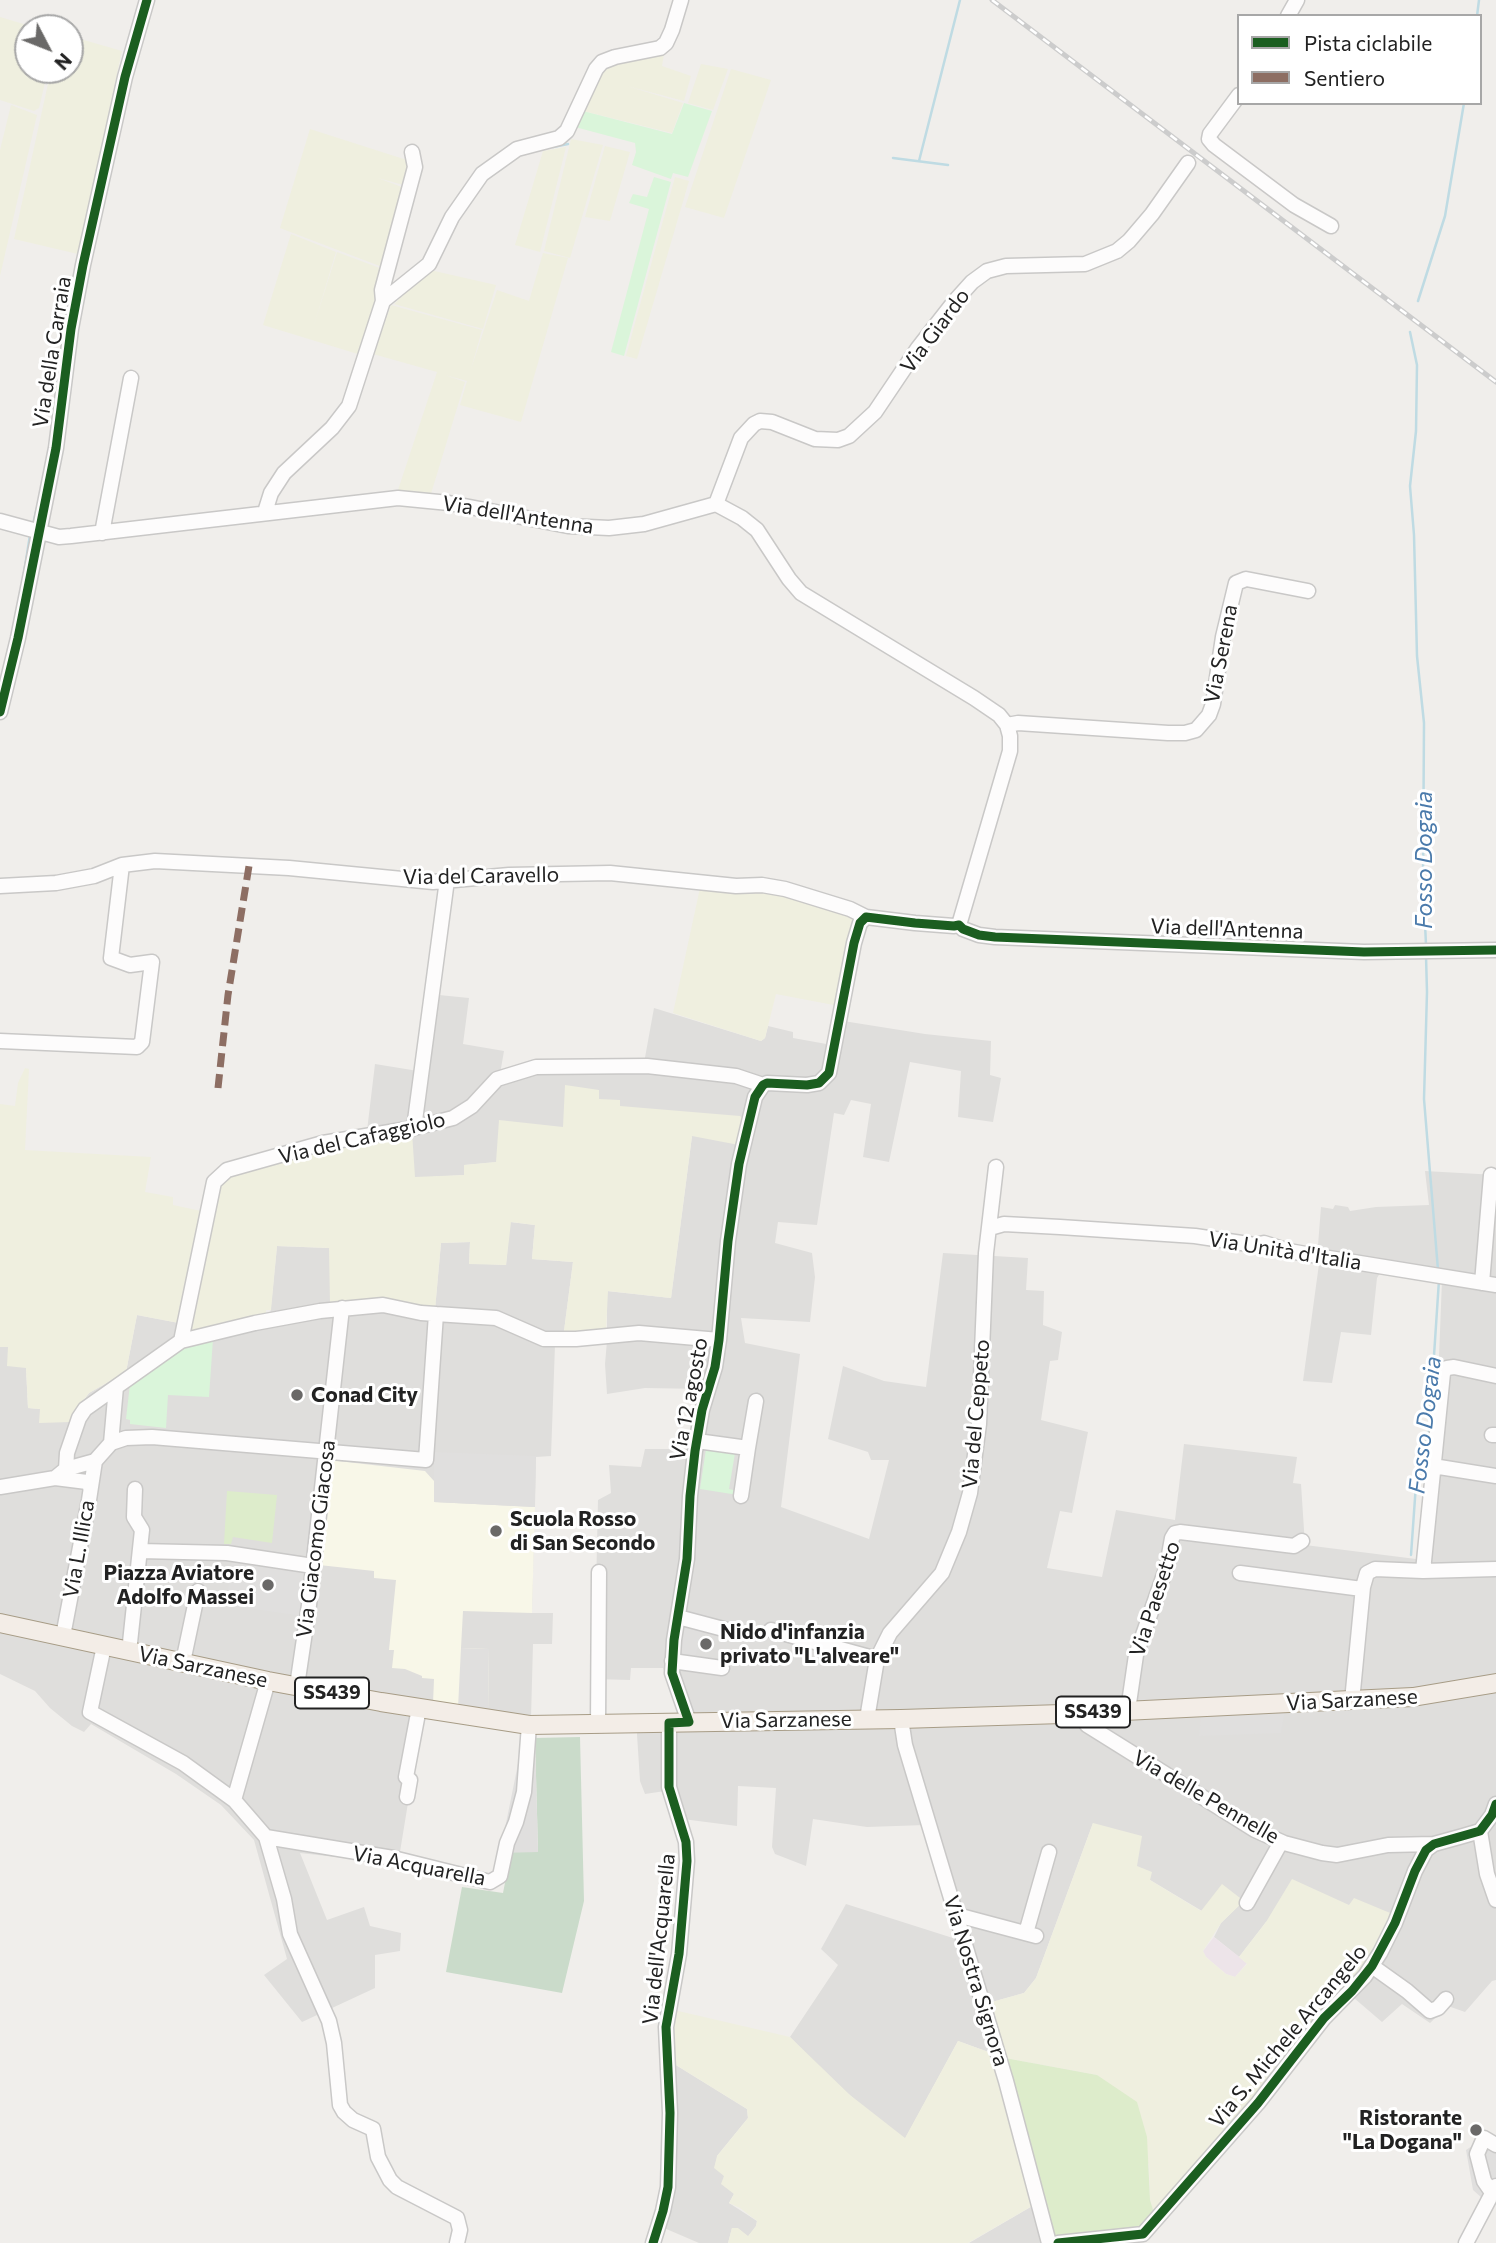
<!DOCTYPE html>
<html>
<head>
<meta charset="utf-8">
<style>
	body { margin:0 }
	#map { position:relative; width:1496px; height:2243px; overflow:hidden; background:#f0eeeb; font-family:Commissioner,sans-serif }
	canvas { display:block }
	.legend { position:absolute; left:1237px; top:14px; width:245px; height:91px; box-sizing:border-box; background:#fff; border:2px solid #a7a7a7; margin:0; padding:9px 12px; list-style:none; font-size:21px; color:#222 }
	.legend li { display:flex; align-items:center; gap:14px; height:35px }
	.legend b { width:35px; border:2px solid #a7a7a7 }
	.north { position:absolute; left:14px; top:14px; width:70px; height:70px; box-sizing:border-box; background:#fff; border:2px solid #a7a7a7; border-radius:50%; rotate:132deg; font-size:19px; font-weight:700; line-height:28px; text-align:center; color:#222 }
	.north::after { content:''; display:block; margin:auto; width:24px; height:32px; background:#6a6968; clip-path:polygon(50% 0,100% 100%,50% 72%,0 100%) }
</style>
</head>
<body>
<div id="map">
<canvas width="1496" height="2243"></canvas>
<ul class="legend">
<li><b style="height:9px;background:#1b5e20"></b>Pista ciclabile</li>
<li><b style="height:9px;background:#8d6e63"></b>Sentiero</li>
</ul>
<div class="north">N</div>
</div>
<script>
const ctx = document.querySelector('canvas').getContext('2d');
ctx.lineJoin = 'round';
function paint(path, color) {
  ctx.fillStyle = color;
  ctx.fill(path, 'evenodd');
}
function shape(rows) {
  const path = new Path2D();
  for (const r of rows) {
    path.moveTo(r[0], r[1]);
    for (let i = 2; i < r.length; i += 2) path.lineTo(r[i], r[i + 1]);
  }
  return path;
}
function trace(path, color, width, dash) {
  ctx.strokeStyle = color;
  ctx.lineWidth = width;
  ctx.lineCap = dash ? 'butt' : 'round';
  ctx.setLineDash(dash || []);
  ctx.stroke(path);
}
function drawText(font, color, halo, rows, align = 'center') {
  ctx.font = font + ' Commissioner,sans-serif';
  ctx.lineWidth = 6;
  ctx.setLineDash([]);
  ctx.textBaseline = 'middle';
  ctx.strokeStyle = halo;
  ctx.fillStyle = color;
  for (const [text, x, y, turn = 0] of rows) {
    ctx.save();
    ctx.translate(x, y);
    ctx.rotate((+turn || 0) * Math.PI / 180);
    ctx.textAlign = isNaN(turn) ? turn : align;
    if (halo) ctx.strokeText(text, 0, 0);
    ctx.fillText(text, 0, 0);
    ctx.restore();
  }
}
const residential = shape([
	[429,994,469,998,463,1044,504,1051,500,1074,644,1063,654,1008,761,1041,765,1038,768,1026,793,1032,793,1038,832,1045,837,1020,925,1034,991,1041,990,1075,1001,1078,993,1122,958,1117,961,1071,910,1062,889,1162,863,1157,871,1104,851,1100,844,1115,834,1113,817,1225,778,1222,775,1243,812,1253,815,1277,810,1322,741,1318,745,1343,800,1354,781,1507,869,1539,889,1460,871,1460,868,1452,828,1439,843,1366,884,1381,926,1387,943,1253,1028,1258,1026,1290,1044,1291,1043,1325,1062,1332,1058,1360,1050,1361,1041,1420,1088,1432,1072,1513,1060,1511,1047,1568,1102,1577,1116,1510,1175,1520,1184,1444,1297,1457,1293,1483,1301,1484,1305,1545,1416,1559,1439,1357,1442,1280,1380,1273,1377,1278,1371,1335,1341,1332,1332,1383,1303,1381,1319,1264,1317,1258,1321,1207,1333,1209,1335,1205,1348,1207,1350,1211,1376,1207,1429,1205,1425,1171,1496,1175,1496,1980,1492,1981,1465,2012,1448,2006,1430,2023,1402,2004,1382,2022,1347,1992,1349,1905,1266,1922,1239,1957,1214,1937,1221,1923,1243,1901,1202,1911,1150,1880,1093,1823,1036,1978,1024,1993,992,2002,1004,2051,994,2054,958,2041,905,2139,871,2114,821,2070,790,2037,838,1965,821,1949,846,1904,956,1939,925,1825,867,1827,813,1819,806,1866,775,1854,772,1847,776,1788,738,1786,737,1826,675,1818,665,1791,645,1794,640,1781,636,1719,682,1718,663,1668,631,1668,630,1680,594,1679,598,1500,611,1493,609,1465,641,1467,645,1449,692,1449,702,1389,645,1388,607,1394,605,1364,607,1341,607,1291,671,1298,692,1136,617,1130,620,1100,497,1162,465,1165,464,1175,415,1178,366,1139,375,1064,418,1071],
	[510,1222,535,1225,532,1259,573,1262,564,1331,566,1336,555,1345,551,1456,536,1457,532,1613,553,1613,552,1644,533,1644,531,1718,424,1705,398,1864,300,1853,327,1920,364,1907,370,1926,401,1933,400,1951,375,1955,375,1988,302,2022,264,1975,287,1959,254,1840,221,1805,176,1774,91,1724,84,1732,72,1726,50,1708,35,1691,0,1674,0,1347,9,1347,26,1368,28,1408,75,1412,89,1393,126,1372,137,1315,179,1323,270,1316,277,1246,329,1248,435,1309,441,1243,470,1242,469,1263,506,1265],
	[671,2062,747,2109,748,2118,717,2156,724,2176,734,2194,729,2203,757,2221,756,2226,748,2237,738,2229,732,2228,728,2243,699,2243,664,2228],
	[1034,2205,1043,2243,969,2243]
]);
const industrial = shape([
	[1214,1937,1247,1963,1235,1977,1226,1974,1206,1957,1203,1951]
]);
const education = shape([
	[329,1460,425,1471,434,1481,434,1502,535,1507,532,1613,463,1611,461,1648,489,1649,488,1711,433,1704,434,1679,422,1678,422,1676,405,1669,392,1668,394,1650,389,1650,396,1580,374,1578,374,1571,319,1565]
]);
const farmland = shape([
	[0,17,37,28,28,28,28,70,48,70,39,108,34,111,0,100],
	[70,36,122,51,78,254,14,239,51,70,70,70],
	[664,54,662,66,691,76,684,101,627,86,683,103,672,133,583,111,601,71,609,65],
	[701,64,728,69,713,110,688,103],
	[731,69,771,80,724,218,685,207],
	[11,105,37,115,0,276,0,150],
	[310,129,413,162,407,186,378,178,407,189,385,268,280,228],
	[571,139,603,145,570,258,544,251],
	[605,146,630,152,610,221,585,217],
	[566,147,540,252,515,245,543,151],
	[675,177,689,181,637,359,626,356],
	[291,234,336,252,314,325,337,252,385,270,379,301,361,355,263,325],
	[543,253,568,258,521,422,460,405,467,381,445,375,465,382,430,497,397,493,437,372,373,354,391,305,482,330,471,369,497,290,529,301],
	[430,270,496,285,483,329,394,304],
	[700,888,769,890,855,918,839,1006,776,994,765,1038,761,1041,673,1013],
	[25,1068,29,1069,25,1150,151,1157,145,1192,173,1197,173,1205,206,1212,179,1323,137,1315,126,1372,89,1393,75,1411,71,1422,39,1423,40,1409,28,1408,26,1368,7,1366,8,1347,0,1347,0,1104,15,1106,18,1083],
	[565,1085,599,1090,599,1099,620,1100,620,1106,740,1116,746,1121,739,1145,692,1136,671,1298,608,1291,606,1331,566,1336,564,1331,573,1262,532,1259,535,1225,511,1222,506,1265,469,1264,470,1242,441,1243,435,1310,330,1304,329,1248,277,1246,271,1310,266,1310,266,1318,196,1334,188,1332,220,1184,226,1176,299,1153,412,1132,415,1177,464,1175,464,1165,496,1162,499,1120,563,1127],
	[1093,1823,1142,1836,1137,1866,1152,1872,1150,1880,1201,1911,1222,1884,1244,1901,1221,1923,1203,1951,1206,1957,1226,1974,1235,1977,1247,1964,1239,1957,1266,1922,1292,1879,1349,1905,1354,1898,1395,1915,1378,1952,1155,2216,1150,2200,1149,2165,1097,2075,1005,2058,992,2002,1024,1993,1036,1978],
	[674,2010,790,2037,850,2095,905,2138,958,2041,994,2054,1034,2205,968,2243,728,2243,732,2228,738,2228,748,2236,756,2226,757,2221,740,2208,729,2203,734,2194,721,2184,724,2176,714,2168,717,2156,748,2118,747,2109,671,2062]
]);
const grass = shape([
	[227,1491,277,1495,272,1543,233,1537,231,1544,224,1544],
	[1005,2058,1097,2075,1137,2102,1147,2137,1150,2200,1155,2216,1143,2231,1058,2238,1053,2237]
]);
const cemetery = shape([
	[580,1737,584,1901,562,1993,446,1972,462,1887,503,1893,511,1852,538,1851,535,1738]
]);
const park = shape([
	[684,103,712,111,688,177,673,173,671,179,632,165,636,152,635,143,575,127,583,111,672,134],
	[654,177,671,182,624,356,611,352,649,209,629,203,633,194,647,197],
	[213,1339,209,1397,168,1395,166,1428,130,1424,130,1420,126,1419,130,1384,183,1348],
	[706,1449,735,1453,729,1489,738,1491,738,1495,700,1489]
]);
const parking = shape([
	[434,1452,536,1456,535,1507,434,1502],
	[232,1562,303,1572,303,1579,307,1579,303,1616,226,1605],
	[681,1621,703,1626,694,1662,678,1658],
	[461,1648,489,1649,488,1711,458,1708],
	[1285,1711,1281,1733,1199,1736,1201,1715],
	[535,1738,538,1852,500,1853,523,1739],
	[1484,2138,1496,2145,1496,2186,1493,2194,1482,2198,1473,2190,1466,2150]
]);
const stream = shape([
	[1477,16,1479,0],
	[553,147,568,144],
	[893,158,948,165],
	[919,161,960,0],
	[1418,301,1445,216,1464,103],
	[1410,332,1417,365,1416,431,1410,486,1414,535,1417,656,1424,723,1423,880,1426,945],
	[33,524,39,500],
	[24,573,30,535],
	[1426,956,1427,992,1424,1099,1438,1270],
	[1411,1555,1416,1484,1429,1431,1439,1280]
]);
const minor = shape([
	[1288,16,1297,0],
	[1239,95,1210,134,1209,139,1214,145,1294,205,1331,226],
	[383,301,382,290,415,167,412,152],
	[716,504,741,438,754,424,760,421,772,422,815,439,838,440,849,436,875,412,918,348,954,302,972,282,987,271,1006,266,1085,264,1117,251,1129,241,1152,214,1188,163],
	[265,512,271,493,284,473,332,428,349,406,383,301,429,264,452,217,482,174,517,149,559,138,567,131,596,69,602,62,615,57,660,48,666,43,672,30,681,0],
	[0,521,59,537,71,536,398,498,449,503,568,526,609,528,644,524,716,504,742,518,757,530,789,579,801,593,974,698,999,715,1007,725,1010,736,1010,751,959,925],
	[102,533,131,378],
	[0,712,18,638,56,448,71,329,83,265,125,77,147,0],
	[1007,725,1018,723,1168,733,1185,733,1196,730,1209,715,1213,704,1223,637,1236,583,1246,579,1308,591],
	[0,886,56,883,94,876,122,865,155,861,289,868,433,882,509,875,610,873,736,886,762,885,785,889,850,909,866,917,915,923,954,926,959,925],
	[959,925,963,929,979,935,995,937,1364,952,1496,950],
	[0,1041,137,1047,142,1042,152,962,130,965,111,958,122,865],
	[414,1128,447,880],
	[990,1228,1004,1224,1060,1227,1195,1236,1255,1245,1264,1243,1289,1251,1323,1257,1496,1285],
	[1482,1283,1491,1175],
	[181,1341,255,1323,320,1311,383,1305,421,1313,496,1318,544,1339,576,1339,639,1333,719,1340],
	[1492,1435,1496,1435],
	[697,1441,748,1448,741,1496],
	[111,1443,116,1387],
	[748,1448,756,1401],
	[1433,1466,1496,1476],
	[66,1469,95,1461,111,1443,126,1438,152,1437,426,1460,436,1314],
	[55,1478,87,1482,90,1487],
	[0,1487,55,1478,66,1469,67,1453,79,1418,85,1409,181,1341,214,1182,227,1170,323,1143,414,1128,453,1118,472,1106,497,1079,536,1067,647,1066,736,1076,763,1085,767,1083,807,1085,819,1083,829,1073,854,943,860,923,866,917],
	[140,1551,227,1553,313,1566],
	[1423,1571,1496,1569],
	[1240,1573,1362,1589],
	[678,1617,731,1631],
	[771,1630,877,1659],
	[63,1636,89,1500,95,1461],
	[104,1646,90,1712,183,1763,234,1800,266,1837,393,1858,490,1882,500,1876,507,1843,516,1822,524,1792,529,1725],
	[129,1652,142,1530,134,1517,135,1489],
	[672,1661,722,1668],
	[183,1662,198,1591],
	[297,1686,309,1605,342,1308],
	[1352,1701,1363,1587,1367,1573,1375,1569,1423,1571,1443,1373,1447,1368,1454,1367,1496,1376],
	[1128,1710,1136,1655,1167,1566,1172,1538,1175,1533,1180,1532,1294,1546,1302,1541],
	[1080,1713,1087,1725,1255,1830,1284,1843,1322,1853,1337,1855,1388,1845,1434,1844,1463,1836,1480,1831,1492,1815,1496,1804],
	[867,1719,877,1659,890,1633,942,1573,959,1532,970,1493,979,1424,986,1253,996,1167],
	[901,1719,905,1745,1006,2081,1049,2243],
	[689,1722,672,1673,674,1640,687,1559,690,1496,695,1451,702,1410,715,1367,719,1340,728,1241,739,1164,755,1097,763,1085],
	[598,1725,599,1572],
	[407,1797,410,1780,406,1777,419,1708],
	[234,1800,268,1681],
	[1480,1831,1487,1874,1496,1900],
	[266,1837,284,1899,290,1934,329,2021,334,2043,340,2105,344,2112,353,2120,373,2129,378,2157,390,2180,397,2187,457,2218,460,2230,457,2243],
	[1247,1903,1281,1842],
	[957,1915,1036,1936],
	[1026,1933,1049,1852],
	[1372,1966,1407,1991,1430,2011,1438,2008,1446,1999],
	[1493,2194,1484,2181,1477,2154,1484,2138,1496,2145],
	[1143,2234,1258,2103,1324,2018,1365,1976,1380,1953,1395,1923,1415,1871,1426,1850,1434,1844],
	[653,2243,663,2211,668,2187,670,2113,666,2027,679,1954,687,1861,686,1842,669,1787,669,1723],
	[1058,2243,1143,2234],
	[1466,2243,1496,2186]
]);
const major = shape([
	[0,1623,268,1681,381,1702,529,1725,901,1719,1062,1714,1413,1697,1496,1683]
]);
const rail = shape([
	[992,0,1496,382]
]);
const quiet = shape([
	[218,1088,228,995,249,866]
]);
const cycleway = shape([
	[0,712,18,638,56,448,71,329,83,265,125,77,147,0],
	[653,2243,663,2211,668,2187,670,2113,666,2027,679,1954,687,1861,686,1842,669,1787,669,1723,689,1722,672,1673,674,1640,687,1559,690,1496,695,1451,702,1410,715,1367,719,1340,728,1241,739,1164,755,1097,763,1085,767,1083,807,1085,819,1083,829,1073,854,943,860,923,866,917,915,923,954,926,959,925,963,929,979,935,995,937,1364,952,1496,950],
	[1058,2243,1143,2234,1258,2103,1324,2018,1352,1991,1372,1966,1395,1923,1415,1871,1426,1850,1434,1844,1480,1831,1492,1815,1496,1804]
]);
const markers = [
	[297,1395,7,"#6a6968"],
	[496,1531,7,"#6a6968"],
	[268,1585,7,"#6a6968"],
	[706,1644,7,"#6a6968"],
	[1476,2130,7,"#6a6968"]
];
const shields = [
	[332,1693,74],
	[1093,1712,74]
];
const shieldNames = [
	["SS439",332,1693],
	["SS439",1093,1712]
];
const streetNames = [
	["Via Giardo",935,331,-53],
	["Via della Carraia",52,352,-81],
	["Via dell'Antenna",518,515,9],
	["Via Serena",1221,654,-79],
	["Via del Caravello",481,876,-1],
	["Via dell'Antenna",1227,929,2],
	["Via del Cafaggiolo",362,1138,-13],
	["Via Unità d'Italia",1285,1251,9],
	["Via 12 agosto",689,1399,-79],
	["Via del Ceppeto",976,1414,-85],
	["Via Giacomo Giacosa",316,1539,-83],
	["Via L. Illica",79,1549,-80],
	["Via Paesetto",1155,1599,-72],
	["Via Sarzanese",203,1667,12],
	["Via Sarzanese",1352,1700,-3],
	["Via Sarzanese",786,1720,-1],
	["Via delle Pennelle",1206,1797,30],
	["Via Acquarella",419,1866,11],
	["Via dell'Acquarella",659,1939,-84],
	["Via Nostra Signora",976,1981,73],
	["Via S. Michele Arcangelo",1288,2036,-50]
];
const poiNames = [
	["Conad City",311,1395],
	["Scuola Rosso",510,1519],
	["di San Secondo",510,1543],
	["Piazza Aviatore",254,1573,"right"],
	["Adolfo Massei",254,1597,"right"],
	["Nido d'infanzia",720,1632],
	["privato \"L'alveare\"",720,1656],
	["Ristorante",1462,2118,"right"],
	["\"La Dogana\"",1462,2142,"right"]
];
const waterNames = [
	["Fosso Dogaia",1424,860,-90],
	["Fosso Dogaia",1425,1425,-83]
];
paint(residential, '#dfdedc');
paint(industrial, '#ede4e9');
paint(education, '#f8f7e8');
paint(farmland, '#efefdf');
paint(grass, '#ddeccb');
paint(cemetery, '#cadbca');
paint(park, '#daf5da');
paint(parking, '#e0dfde');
trace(stream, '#bfdbe3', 2.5);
trace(minor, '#c9c8c7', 17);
trace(major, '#a79c86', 20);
trace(minor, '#fdfcfc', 14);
trace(major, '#f3ede7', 18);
trace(rail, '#ccc', 5);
trace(rail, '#fff', 2.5, [8]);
trace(quiet, '#8d6e63', 7, [14, 7]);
trace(cycleway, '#1b5e20', 9);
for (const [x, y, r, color] of markers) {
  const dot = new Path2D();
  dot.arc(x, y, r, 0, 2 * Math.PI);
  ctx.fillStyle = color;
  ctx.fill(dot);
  trace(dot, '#fff', 2.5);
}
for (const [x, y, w] of shields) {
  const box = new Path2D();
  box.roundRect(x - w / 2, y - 15.5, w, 31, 5);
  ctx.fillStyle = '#fff';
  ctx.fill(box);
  trace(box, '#222', 2);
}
drawText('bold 19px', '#222', null, shieldNames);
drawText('21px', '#222', '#fff', streetNames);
drawText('bold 21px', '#222', '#fff', poiNames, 'left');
drawText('italic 23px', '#4a7aab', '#fff', waterNames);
</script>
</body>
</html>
